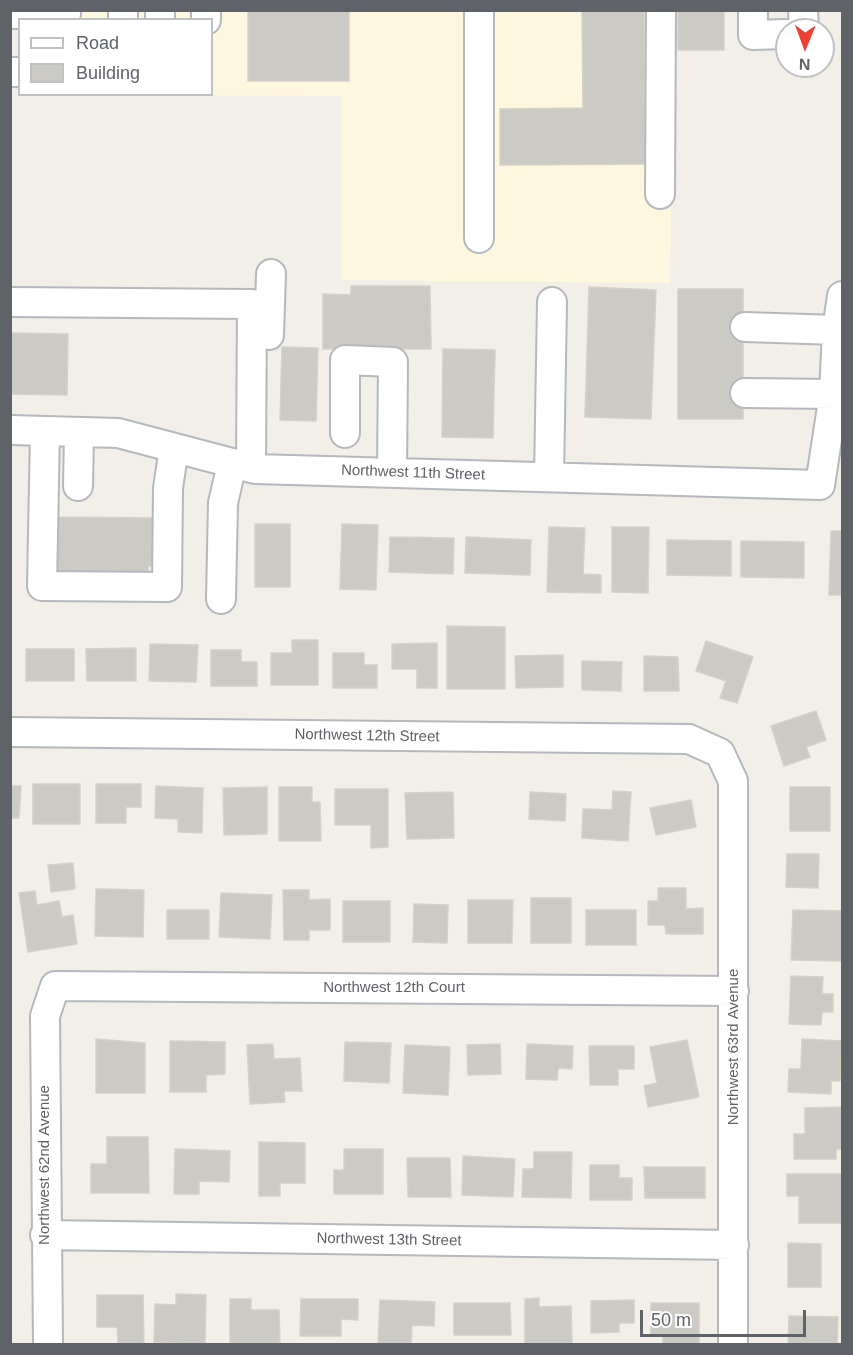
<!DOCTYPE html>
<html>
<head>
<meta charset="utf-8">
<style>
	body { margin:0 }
	#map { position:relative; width:853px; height:1355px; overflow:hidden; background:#f1efe8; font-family:Arial,sans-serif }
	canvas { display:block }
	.frame { position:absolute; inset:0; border:12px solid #5f6368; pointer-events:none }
	.legend { position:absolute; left:18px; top:18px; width:195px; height:78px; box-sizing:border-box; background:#fff; border:2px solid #bfc1c3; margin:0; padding:8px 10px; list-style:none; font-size:18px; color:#5f6368 }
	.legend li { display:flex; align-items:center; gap:12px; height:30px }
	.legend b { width:30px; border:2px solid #bfc1c3 }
	.north { position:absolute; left:775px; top:18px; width:60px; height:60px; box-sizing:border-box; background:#fff; border:2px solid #bfc1c3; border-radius:50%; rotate:181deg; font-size:16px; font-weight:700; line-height:24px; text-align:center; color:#5f6368 }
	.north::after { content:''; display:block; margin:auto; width:21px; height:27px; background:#ea4335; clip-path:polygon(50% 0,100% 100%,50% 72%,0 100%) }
	.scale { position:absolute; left:640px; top:1310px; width:166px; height:27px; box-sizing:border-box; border:3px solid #5f6368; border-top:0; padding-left:8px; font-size:18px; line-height:21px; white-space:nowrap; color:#5f6368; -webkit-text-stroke:4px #fff; paint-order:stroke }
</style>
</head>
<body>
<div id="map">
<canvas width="853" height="1355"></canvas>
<div class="frame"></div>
<ul class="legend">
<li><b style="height:8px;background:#fff"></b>Road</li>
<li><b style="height:16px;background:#cccac5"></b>Building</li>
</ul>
<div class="north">N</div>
<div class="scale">50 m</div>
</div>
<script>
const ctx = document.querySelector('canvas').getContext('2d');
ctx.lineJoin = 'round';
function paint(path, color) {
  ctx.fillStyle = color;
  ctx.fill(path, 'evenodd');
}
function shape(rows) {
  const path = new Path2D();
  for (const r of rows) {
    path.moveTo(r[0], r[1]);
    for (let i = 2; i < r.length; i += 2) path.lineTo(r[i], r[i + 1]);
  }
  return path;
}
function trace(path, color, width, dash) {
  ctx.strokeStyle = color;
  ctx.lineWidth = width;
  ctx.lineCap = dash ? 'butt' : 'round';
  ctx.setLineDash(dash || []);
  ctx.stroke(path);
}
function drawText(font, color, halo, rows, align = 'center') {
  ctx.font = font + ' Arial,sans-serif';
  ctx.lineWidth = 4.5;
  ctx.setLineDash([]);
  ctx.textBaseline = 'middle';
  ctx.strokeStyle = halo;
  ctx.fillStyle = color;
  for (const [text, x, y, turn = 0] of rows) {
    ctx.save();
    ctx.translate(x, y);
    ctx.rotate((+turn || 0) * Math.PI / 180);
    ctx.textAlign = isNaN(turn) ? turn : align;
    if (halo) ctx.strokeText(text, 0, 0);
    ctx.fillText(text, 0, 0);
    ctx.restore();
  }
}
const commercial = shape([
	[81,11,673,11,670,283,341,280,342,96,80,95,212,94,212,20,81,19]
]);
const building = shape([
	[248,10,349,10,349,81,248,81,248,10],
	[582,10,644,10,645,164,500,165,500,109,583,108,582,10],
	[678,10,724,10,724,50,678,50,678,10],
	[351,286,430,286,431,349,323,349,323,294,351,295,351,286],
	[589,287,656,290,651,419,585,417,589,287],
	[678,289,743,289,743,419,678,419,678,289],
	[10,333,68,334,67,395,10,394,10,333],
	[282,347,318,348,316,421,280,420,282,347],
	[443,349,495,350,493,438,442,437,443,349],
	[55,517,157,518,156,566,148,566,149,581,46,581,55,517],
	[255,524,290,524,290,587,255,587,255,524],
	[342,524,378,525,376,590,340,589,342,524],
	[549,527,585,528,583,574,601,575,601,593,547,592,549,527],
	[612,527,649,527,648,593,612,592,612,527],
	[831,531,842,531,842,595,829,595,831,531],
	[390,537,454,538,453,574,389,572,390,537],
	[466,537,531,540,530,575,465,573,466,537],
	[667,540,731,541,731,576,667,575,667,540],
	[741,541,804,542,804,578,741,577,741,541],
	[447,626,505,627,505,689,447,689,447,626],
	[292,640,318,640,318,685,271,685,271,653,292,653,292,640],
	[706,641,753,657,737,703,720,698,726,681,696,671,706,641],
	[437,643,437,688,417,688,417,669,392,669,392,644,437,643],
	[150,644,198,645,196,682,149,681,150,644],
	[136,648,136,681,87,681,86,649,136,648],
	[26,649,74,649,74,681,26,681,26,649],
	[211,650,241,650,241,662,257,662,257,686,211,686,211,650],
	[333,653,364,653,364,665,377,665,377,688,333,688,333,653],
	[563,655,563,687,516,688,515,656,563,655],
	[644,656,678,657,679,691,644,691,644,656],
	[582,661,622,662,621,691,582,690,582,661],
	[816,711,826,740,806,747,810,757,784,766,771,726,816,711],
	[33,784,80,784,80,824,33,824,33,784],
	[96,784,141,784,141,807,126,807,126,823,96,823,96,784],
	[10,786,21,786,19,818,10,818,10,786],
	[156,786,203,788,202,833,178,832,178,819,155,818,156,786],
	[267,787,267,834,224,835,223,788,267,787],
	[279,787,312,787,312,802,320,802,321,841,279,841,279,787],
	[790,787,830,787,830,831,790,831,790,787],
	[335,789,388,789,388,847,371,848,371,825,335,825,335,789],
	[613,791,631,792,628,841,582,838,583,809,612,810,613,791],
	[453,792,454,838,407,839,405,793,453,792],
	[530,792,566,794,565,821,529,819,530,792],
	[691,800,696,827,656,835,650,808,691,800],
	[787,854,819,854,818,888,786,887,787,854],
	[73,863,75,889,51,892,48,865,73,863],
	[658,888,686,888,686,909,703,908,703,934,666,934,665,925,648,925,648,901,658,901,658,888],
	[96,889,144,890,143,937,95,936,96,889],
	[283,890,309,890,309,900,330,899,330,930,309,930,309,940,284,940,283,890],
	[35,891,37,905,59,901,62,917,73,915,77,944,28,952,19,893,35,891],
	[221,893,272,895,270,939,219,937,221,893],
	[531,898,571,898,571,943,531,943,531,898],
	[468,900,513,900,512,943,468,943,468,900],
	[343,901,390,901,390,942,343,942,343,901],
	[414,904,448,905,447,943,413,942,414,904],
	[167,910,209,910,209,939,167,939,167,910],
	[586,910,636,910,636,945,586,945,586,910],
	[793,910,842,911,842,961,791,960,793,910],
	[791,976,823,977,822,994,833,994,833,1012,822,1012,821,1025,789,1024,791,976],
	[96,1039,145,1043,145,1093,96,1093,96,1039],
	[802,1039,842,1041,840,1081,831,1081,831,1094,788,1092,789,1069,801,1069,802,1039],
	[687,1040,699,1097,648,1107,644,1086,657,1083,650,1047,687,1040],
	[170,1041,225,1042,225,1074,206,1075,206,1092,170,1092,170,1041],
	[345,1042,391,1043,389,1083,344,1081,345,1042],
	[273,1044,274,1059,300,1058,302,1091,284,1091,285,1102,250,1104,247,1045,273,1044],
	[500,1044,501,1074,468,1075,467,1045,500,1044],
	[527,1044,573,1046,572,1069,558,1068,557,1080,526,1079,527,1044],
	[405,1045,450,1047,448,1095,403,1093,405,1045],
	[589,1046,634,1046,634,1069,618,1069,618,1085,590,1085,589,1046],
	[842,1107,842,1149,836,1149,836,1159,794,1159,794,1134,805,1134,805,1108,842,1107],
	[107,1137,148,1137,149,1193,91,1193,91,1164,107,1164,107,1137],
	[259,1142,305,1143,305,1183,280,1183,280,1196,259,1196,259,1142],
	[175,1149,230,1151,229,1182,199,1181,199,1194,174,1194,175,1149],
	[344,1149,383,1149,383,1194,334,1194,334,1170,344,1170,344,1149],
	[534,1152,572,1152,571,1198,522,1197,523,1169,534,1169,534,1152],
	[463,1156,515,1159,513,1197,462,1195,463,1156],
	[407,1158,450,1158,451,1197,408,1197,407,1158],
	[590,1165,619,1165,619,1178,632,1178,632,1200,590,1200,590,1165],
	[644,1167,705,1167,705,1198,645,1198,644,1167],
	[787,1174,842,1174,842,1223,799,1223,799,1196,787,1196,787,1174],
	[788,1243,821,1244,821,1287,788,1287,788,1243],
	[176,1294,206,1295,205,1344,154,1342,155,1304,176,1305,176,1294],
	[97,1295,143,1295,144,1344,118,1344,117,1327,97,1327,97,1295],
	[539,1298,539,1307,571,1306,572,1344,525,1344,525,1299,539,1298],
	[230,1299,251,1299,251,1310,279,1310,280,1343,230,1343,230,1299],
	[301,1299,358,1299,358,1320,341,1319,341,1336,300,1336,301,1299],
	[380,1300,435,1302,434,1326,412,1325,411,1344,378,1344,380,1300],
	[634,1300,634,1323,619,1323,619,1332,591,1333,591,1301,634,1300],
	[454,1303,510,1303,511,1335,454,1335,454,1303],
	[651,1303,699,1303,699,1344,663,1344,663,1336,651,1336,651,1303],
	[789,1316,838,1317,837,1344,788,1344,789,1316]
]);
const minor = shape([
	[123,10,123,20],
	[160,10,160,20],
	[206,10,206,20],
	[479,10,479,238],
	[753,10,753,35,787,34],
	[803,10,804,30],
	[10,14,66,14],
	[10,72,20,72],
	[660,194,661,10],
	[10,302,252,304,251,468],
	[745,327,837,330,834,394,745,393],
	[837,330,842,296],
	[269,335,271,274],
	[10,430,118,433,255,469,820,485,834,394],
	[45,431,42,586,167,587,168,488,174,448],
	[345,433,345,360,393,362,392,473],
	[549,477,552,302],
	[78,486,79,432],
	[221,599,223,503,232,464],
	[10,732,689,739,720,753,733,781,733,1344],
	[45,1235,734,1245],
	[48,1344,45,1016,55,986,734,991]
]);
const streetNames = [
	["Northwest 11th Street",413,473,2],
	["Northwest 12th Street",367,736,1],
	["Northwest 12th Court",394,988],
	["Northwest 63rd Avenue",734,1047,-90],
	["Northwest 62nd Avenue",45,1165,-90],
	["Northwest 13th Street",389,1240,1]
];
paint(commercial, '#fef7e0');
paint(building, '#cccac5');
trace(building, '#d6d1c6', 1.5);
trace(minor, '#b5b8bc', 32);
trace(minor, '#fff', 28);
drawText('15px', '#5f6368', '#fff', streetNames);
</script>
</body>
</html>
